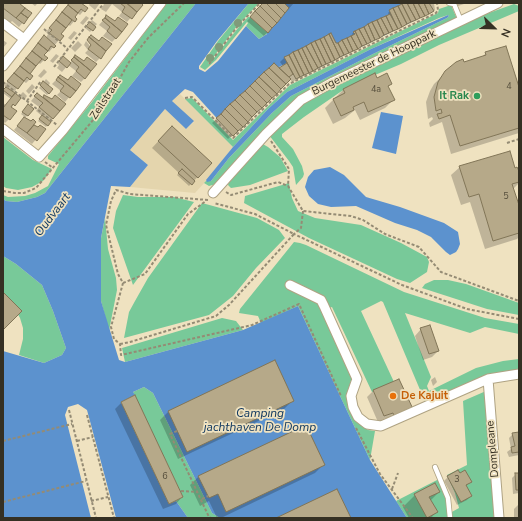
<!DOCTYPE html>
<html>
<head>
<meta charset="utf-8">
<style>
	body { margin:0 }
	#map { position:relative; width:522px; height:521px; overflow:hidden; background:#efe2c0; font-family:"Nunito Sans",sans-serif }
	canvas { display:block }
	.frame { position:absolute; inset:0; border:4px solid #353023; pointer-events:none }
	.north { position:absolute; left:474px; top:8px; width:40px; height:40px; -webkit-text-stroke:3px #efe2c0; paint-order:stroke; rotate:113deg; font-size:11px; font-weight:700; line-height:16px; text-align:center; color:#353023 }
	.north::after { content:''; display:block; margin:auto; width:14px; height:18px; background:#353023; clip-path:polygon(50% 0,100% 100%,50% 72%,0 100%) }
</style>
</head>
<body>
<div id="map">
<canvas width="522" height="521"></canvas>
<div class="frame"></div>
<div class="north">N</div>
</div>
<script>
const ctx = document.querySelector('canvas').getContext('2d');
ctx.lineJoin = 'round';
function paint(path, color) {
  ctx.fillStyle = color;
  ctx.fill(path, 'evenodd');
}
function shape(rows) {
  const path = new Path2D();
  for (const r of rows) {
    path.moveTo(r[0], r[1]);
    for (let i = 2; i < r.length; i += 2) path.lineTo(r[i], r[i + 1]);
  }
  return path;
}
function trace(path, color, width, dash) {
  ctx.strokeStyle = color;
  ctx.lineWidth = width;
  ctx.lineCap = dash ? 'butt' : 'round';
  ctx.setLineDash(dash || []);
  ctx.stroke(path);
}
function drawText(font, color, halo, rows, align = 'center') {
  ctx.font = font + ' "Nunito Sans",sans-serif';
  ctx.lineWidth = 3.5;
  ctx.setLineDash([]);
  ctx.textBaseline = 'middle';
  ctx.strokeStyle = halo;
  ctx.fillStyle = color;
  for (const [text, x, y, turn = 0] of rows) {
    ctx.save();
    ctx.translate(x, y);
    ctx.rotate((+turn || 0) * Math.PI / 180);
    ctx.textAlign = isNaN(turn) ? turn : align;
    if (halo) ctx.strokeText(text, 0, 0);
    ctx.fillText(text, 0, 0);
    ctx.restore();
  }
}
const built = shape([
	[180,94,233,147,206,181,195,193,130,187,148,165,130,150,165,109,186,129,194,122,172,101]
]);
const green = shape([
	[167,3,196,3,45,193,37,197,17,202,6,201,3,199,3,195,8,197,25,196,35,193,48,186,59,164,48,159,48,156,92,102],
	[249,3,259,3,237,26,208,64,209,64,238,28,248,17,250,17,268,33,259,39,246,26,248,23,247,22,216,60,205,70,200,67,218,41],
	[514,4,519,6,519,11,439,45,401,64,349,86,304,117,282,134,282,137,293,149,302,166,304,174,303,177,296,185,293,167,289,161,269,135,306,100,461,23],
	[451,5,457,19,315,89,216,184,209,186,204,183,206,181,211,181,229,158,272,113,291,96,373,54,447,18,449,16,448,15,439,18,371,49,287,92,268,109,233,147,185,99,192,98,233,140,290,85,438,13,439,9],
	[3,137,33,160,52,169,43,181,32,187,18,190,6,188,3,186],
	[261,143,268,147,280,157,288,171,250,185,231,188,228,185,230,178],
	[289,183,292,198,298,211,315,218,361,225,401,243,427,257,429,262,427,272,410,283,397,279,309,238,244,203,245,196],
	[123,195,138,197,174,197,194,202,133,285,113,228,116,211],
	[202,203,257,218,279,230,285,238,284,239,256,268,233,296,209,315,124,338,129,312,135,301,148,278],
	[105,218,108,249,116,278,117,290,109,331,101,301,101,238],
	[294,242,300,243,306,245,404,292,485,318,519,324,519,334,485,327,470,333,405,313,431,377,427,386,429,391,476,368,503,361,519,359,519,369,485,376,426,404,383,302,381,301,361,311,394,382,372,392,332,307,322,311,353,375,349,387,347,401,356,420,368,430,375,431,370,460,298,306,261,323,258,316,239,313,240,309],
	[3,256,16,264,42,285,53,311,66,348,62,355,44,363,19,355,23,339,23,328,20,318,15,309,3,299],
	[434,280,448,280,466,284,519,303,519,315,487,309,422,288,425,284],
	[222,318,236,321,243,330,125,362,122,348],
	[144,387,153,393,212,513,220,518,188,518,176,501,183,497,133,392],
	[486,391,494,518,407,518,396,501,439,479,450,504,450,513,459,508,455,493,447,475,467,465,463,401]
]);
const water = shape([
	[196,3,249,3,217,41,199,66,199,69,205,72,218,61,246,26,259,39,267,34,263,3,429,3,434,11,296,79,287,63,279,67,291,79,233,136,193,92,185,89,172,101,194,121,186,129,165,109,130,150,148,165,130,187,111,186,101,238,101,301,119,360,125,362,243,330,298,306,370,460,407,518,220,518,212,513,153,393,144,387,133,392,135,395,121,402,169,504,176,501,188,518,116,518,87,410,78,404,68,407,65,415,91,518,3,518,3,351,44,363,62,355,66,348,53,311,42,285,16,264,3,256,3,199,6,201,17,202,37,197,45,193],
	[448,15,449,16,447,18,373,54,291,96,272,113,229,158,211,181,207,182,206,180,233,147,268,109,287,92,371,49],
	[381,112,403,116,396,154,372,148],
	[330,167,344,175,366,197,400,207,444,223,458,232,460,244,458,249,456,252,450,255,446,252,431,237,417,230,395,223,356,206,331,207,318,204,309,196,305,187,308,177,314,170]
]);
const shadow = shape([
	[3,3,17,3,31,13,19,27,12,21,3,30],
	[31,3,38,3,35,6],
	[69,3,84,3,82,5,86,8,80,15,77,13,73,17,76,19,70,26,68,24,60,34,62,36,59,40,49,52,47,50,43,56,46,58,40,64,38,62,29,74,30,79,26,83,23,81,13,93,18,97,23,92,27,96,24,100,20,98,11,108,9,119,5,123,3,121,3,103,6,105,11,99,3,93,7,88,4,86,40,41,46,38,48,34,46,32],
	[90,3,100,3,95,10,89,5],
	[105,3,125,3,126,4,128,3,139,3,142,5,127,22,119,16,122,12,112,4,106,12,101,9],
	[264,3,294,3,264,36,247,21],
	[407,3,434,3,435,10,292,82,290,79,228,139,212,123,274,64,279,69,283,66,280,62,284,58,330,35,336,45,353,36,352,34,354,32,389,15,388,13,390,11],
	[454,3,467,3,455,7],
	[86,16,89,18,83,25,80,23],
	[106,17,114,22,116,38,112,42,103,36,107,31,99,25],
	[92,20,97,24,90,32,85,28],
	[74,31,77,33,71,40,68,38],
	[3,40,7,43,3,48],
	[78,41,82,45,75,52,71,48],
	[86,41,100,58,96,62,85,53,88,50,84,45],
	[486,53,519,90,519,133,451,154,442,122,430,127,429,123,433,119,432,117,428,119,426,102,430,91,434,84,454,65,482,57],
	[56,54,59,56,53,63,50,61],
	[87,58,85,78,81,82,72,76,76,71,68,65,62,72,57,68,59,65,58,64,61,59,70,63,72,60,83,62],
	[44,69,47,72,41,78,38,76],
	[60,76,68,81,80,84,65,102,57,95,61,91,52,84],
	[46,79,50,83,48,87,49,93,47,95,39,88],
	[32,84,35,87,29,94,26,91],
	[391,84,388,87,394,99,385,108,360,120,355,110,345,118,333,124,325,108,344,89],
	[37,94,42,98,45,96,64,104,46,127,38,121,42,116,36,111,39,107,31,101],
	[27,107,33,109,25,118,38,128,44,130,32,144,14,130,25,117,21,114],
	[166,133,211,163,189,186,177,175,179,173,152,148],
	[460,167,514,169,519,174,519,183,513,189,519,209,519,237,517,239,485,249,470,202,461,205,451,175],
	[421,329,438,351,432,357,423,360,415,336],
	[274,362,293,400,284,409,178,459,160,420,168,412],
	[435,377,437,382,433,386,431,380],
	[399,380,412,408,389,425,386,418,378,422,367,397,373,391],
	[121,403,182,497,176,504,163,509,115,409],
	[519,433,519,455,509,457,507,452,511,449,509,438,513,434],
	[323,465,315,473,221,518,217,518,209,501,200,506,190,485,199,476],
	[516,474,519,474,519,493,513,494,512,478],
	[448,477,470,482,466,486,471,495,467,500,457,505,444,481],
	[439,492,430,501,436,512,431,518,409,518,403,507,415,495],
	[518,505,519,505,519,518,514,518,514,509]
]);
const building = shape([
	[3,3,19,3,25,8,16,18,3,8,3,3],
	[69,3,81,3,88,8,85,12,81,9,78,13,68,5,69,3],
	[120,3,126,3,137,12,132,19,122,12,125,7,120,3],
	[127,3,141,3,143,5,137,12,127,3],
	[263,3,266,3,281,18,277,23,260,6,263,3],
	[266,3,275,3,285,13,281,18,266,3],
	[275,3,284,3,289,8,285,13,275,3],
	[405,3,407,3,416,20,411,22,402,4,405,3],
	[407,3,413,3,420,18,416,20,407,3],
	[413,3,418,3,425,16,420,18,413,3],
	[418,3,424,3,429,14,425,16,418,3],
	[424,3,429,3,434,11,429,14,424,3],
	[402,4,411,22,407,24,398,6,402,4],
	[68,5,78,13,75,17,77,19,75,22,62,12,68,5],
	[260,6,277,23,272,28,255,11,260,6],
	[398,6,407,24,402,27,393,8,398,6],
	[25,8,32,13,28,18,21,13,25,8],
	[393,8,402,27,398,29,389,10,393,8],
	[255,11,272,28,268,33,250,17,255,11],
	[62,12,72,20,66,28,56,20,62,12],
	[21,13,28,18,24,24,16,18,21,13],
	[390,14,398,29,393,31,386,16,390,14],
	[106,15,115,21,118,17,128,24,122,32,105,18,106,15],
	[386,16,393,31,389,33,381,18,386,16],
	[105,18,122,32,116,39,107,31,110,27,102,20,105,18],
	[381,18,389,33,384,35,377,20,381,18],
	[56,20,66,28,61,34,64,36,60,41,49,33,52,30,49,28,56,20],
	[377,20,384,35,380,38,372,22,377,20],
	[90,22,96,27,93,31,86,26,90,22],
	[372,22,380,38,375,40,368,24,372,22],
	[368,24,375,40,371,42,364,27,368,24],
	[364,27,371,42,367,44,359,29,364,27],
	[359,29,367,44,362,46,355,31,359,29],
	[355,31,362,46,358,49,351,36,355,34,353,32,355,31],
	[331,33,336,43,338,43,344,55,340,57,329,34,331,33],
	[329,34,340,57,335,60,324,37,329,34],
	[44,35,56,46,54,48,51,46,48,51,38,43,44,35],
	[91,35,99,41,102,37,112,44,106,51,89,37,91,35],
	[351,36,358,49,353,51,347,38,351,36],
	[89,37,106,51,101,59,88,49,91,45,87,40,89,37],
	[324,37,335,60,331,62,320,39,324,37],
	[347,38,353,51,349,53,342,40,347,38],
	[320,39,331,62,326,64,315,41,320,39],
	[342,40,349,53,344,55,338,43,342,40],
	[315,41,326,64,322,66,311,43,315,41],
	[38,43,48,51,44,55,48,58,45,61,32,51,38,43],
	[311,43,322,66,318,68,306,46,311,43],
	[306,46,318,68,313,71,302,48,306,46],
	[506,46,519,87,519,128,460,146,450,115,439,119,437,114,442,113,441,109,436,111,434,97,438,82,445,71,456,62,463,59,464,62,486,55,485,52,506,46],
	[302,48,313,71,309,73,298,50,302,48],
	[298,50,309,73,304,75,293,52,298,50],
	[32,51,42,59,36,66,26,58,32,51],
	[293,52,304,75,300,77,289,55,293,52],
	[75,55,84,61,87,57,97,64,91,71,74,57,75,55],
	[289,55,300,77,296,79,284,57,289,55],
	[63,56,71,63,67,68,59,61,63,56],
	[74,57,91,71,85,79,76,71,79,67,71,60,74,57],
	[26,58,36,66,30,74,20,66,26,58],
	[274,63,291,79,286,84,269,68,274,63],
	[287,63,293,74,289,77,279,68,287,63],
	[20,66,33,76,30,80,27,77,24,81,14,73,20,66],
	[269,68,286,84,281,89,264,72,269,68],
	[264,72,281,89,277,94,259,77,264,72],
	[14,73,24,81,18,89,7,81,14,73],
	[375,73,377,78,387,73,392,84,388,86,395,100,368,112,364,102,353,107,354,110,341,116,333,99,345,93,343,89,375,73],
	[60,75,68,80,71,76,81,84,76,91,58,77,60,75],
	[58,77,76,91,70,98,60,91,64,86,56,80,58,77],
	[259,77,277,94,272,98,255,81,259,77],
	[43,81,53,89,49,94,40,85,43,81],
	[255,81,272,98,267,103,250,86,255,81],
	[250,86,267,103,262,108,245,91,250,86],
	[6,87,15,93,12,97,3,90,6,87],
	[245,91,262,108,257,112,240,95,245,91],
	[15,93,21,98,15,106,13,104,11,107,17,111,10,120,3,115,3,108,15,93],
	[37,93,60,111,53,119,39,107,43,103,34,96,37,93],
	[44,95,52,99,55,95,66,104,60,111,43,97,44,95],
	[240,95,257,112,252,117,235,100,240,95],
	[235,100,252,117,248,122,230,104,235,100],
	[28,104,34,109,28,116,22,112,28,104],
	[230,104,248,122,243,127,225,109,230,104],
	[225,109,243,127,238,131,221,114,225,109],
	[221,114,238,131,233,136,216,118,221,114],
	[42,115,51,122,48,126,39,119,42,115],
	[24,117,31,121,33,119,36,122,27,133,17,126,24,117],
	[34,125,38,127,40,125,46,129,37,141,27,133,34,125],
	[172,126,212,163,198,178,158,141,172,126],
	[510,151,515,168,517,167,519,171,519,182,512,184,519,205,519,233,493,241,479,194,469,197,459,166,510,151],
	[182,169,195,181,192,185,178,173,182,169],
	[3,292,22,311,3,330,3,292],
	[430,325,439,351,429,354,420,328,430,325],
	[275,360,294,401,187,452,168,411,275,360],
	[399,379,413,409,395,419,393,413,384,416,373,390,399,379],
	[135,395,183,497,169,504,121,402,135,395],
	[306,425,325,465,226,512,218,494,209,498,198,476,306,425],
	[519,432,519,452,512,453,511,447,515,446,512,433,519,432],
	[458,470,460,473,465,470,472,482,466,485,472,496,461,502,447,476,458,470],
	[515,473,519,473,519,490,516,490,515,473],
	[435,483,440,492,429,497,438,512,427,518,414,494,435,483],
	[337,489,351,518,276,518,337,489]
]);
const path = shape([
	[44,29,68,49],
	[209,64,237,27,260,3],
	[54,67,104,3],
	[3,82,57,125],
	[185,98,192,97,233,138,289,84,436,13,438,10,437,3],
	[27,101,41,81],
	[271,141,289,169,288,186],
	[507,143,519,139],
	[45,162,53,168],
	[3,191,15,193,24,193,36,188,104,107,129,62,148,38,184,3],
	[226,192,231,195,278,182,288,186,303,211,351,216,363,220,385,234,419,247,441,272,519,301],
	[208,200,130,194,116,190,111,201,106,225,118,274,123,283,111,327,114,339,120,344,121,355,252,325,299,304,341,396],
	[303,211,301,228,294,234,402,285,467,309,519,319],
	[123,283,145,274,188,214,206,201],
	[120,344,130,342,216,316,229,305,294,234,255,214,214,203],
	[69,410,96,518],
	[87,415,114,518],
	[356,428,380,474,413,518],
	[177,431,170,434,209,517,211,518],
	[3,441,72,424],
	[77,441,93,437],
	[392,489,398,473],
	[181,491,197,492],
	[202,499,208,496],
	[91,501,108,497],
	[3,502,86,481]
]);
const lane = shape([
	[449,3,454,4,461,21],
	[435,467,448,498,450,518]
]);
const street = shape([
	[3,23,24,39],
	[3,66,53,3],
	[3,129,39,157,63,130,161,3],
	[213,193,266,134,301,100,333,82,498,3],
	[290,285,321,300,324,306,357,379,351,396,353,407,358,417,367,424,381,426,488,379,519,374],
	[488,379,499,518]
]);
const trees = [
	[238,23],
	[219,47],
	[210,58]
];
const markers = [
	[477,96,4,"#2e9e5b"],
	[393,396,4,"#e8710a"]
];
const numberNames = [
	["4",509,87],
	["4a",376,90],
	["5",506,197],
	["6",165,477],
	["3",457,480]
];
const streetNames = [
	["Burgemeester de Hooppark",374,63,-26],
	["Zeilstraat",106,99,-57],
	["Dompleane",493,449,-95]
];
const leisureNames = [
	["It Rak",469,96]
];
const foodNames = [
	["De Kajuit",401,396]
];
const waterNames = [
	["Oudvaart",53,215,-53],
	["Camping",260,414],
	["jachthaven De Domp",260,428]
];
paint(built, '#e4d5ad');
paint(green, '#78c999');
paint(water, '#5c92ce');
paint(shadow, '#0003');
paint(building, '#b6a989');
trace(building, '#817557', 1);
trace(lane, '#afa383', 6);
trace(street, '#afa383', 11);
trace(path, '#948b74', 2, [3, 2]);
trace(lane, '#fff', 4.5);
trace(street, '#fff', 9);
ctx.fillStyle = '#809b7a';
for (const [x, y] of trees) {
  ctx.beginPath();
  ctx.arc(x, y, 4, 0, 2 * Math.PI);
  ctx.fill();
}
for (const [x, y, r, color] of markers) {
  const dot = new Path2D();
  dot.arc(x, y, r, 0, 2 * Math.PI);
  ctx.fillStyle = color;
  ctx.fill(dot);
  trace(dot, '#efe2c0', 1.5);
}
drawText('9px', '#554e3c', null, numberNames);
drawText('11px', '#353023', '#efe2c0', streetNames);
drawText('bold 11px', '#27864d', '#efe2c0', leisureNames, 'right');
drawText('bold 11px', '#c56008', '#efe2c0', foodNames, 'left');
drawText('italic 12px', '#123960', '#efe2c0', waterNames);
</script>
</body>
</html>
